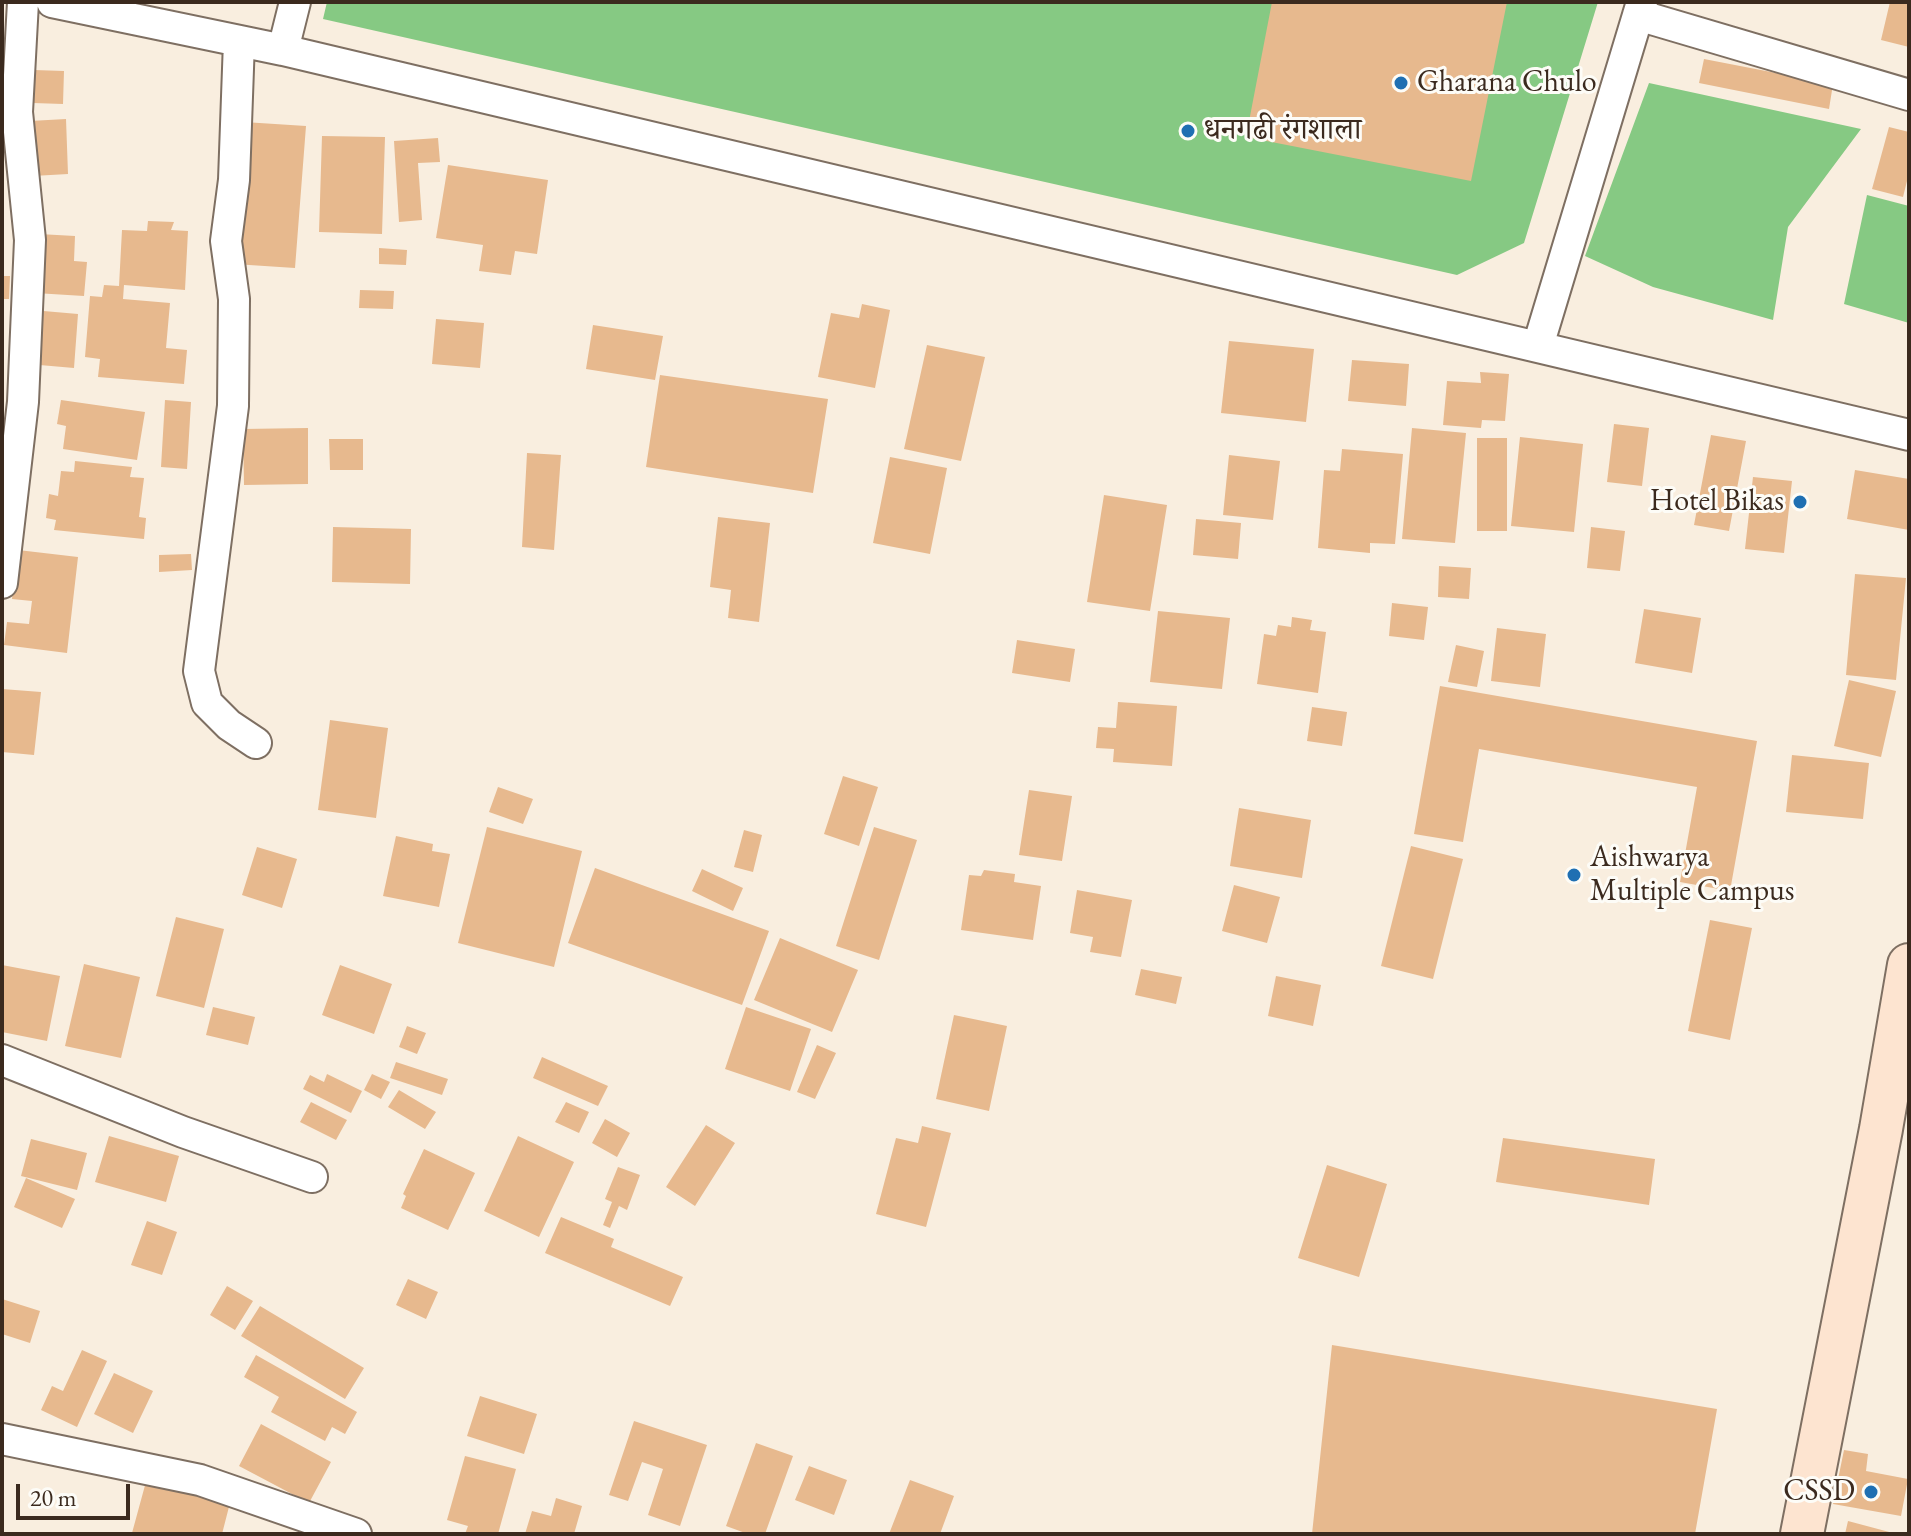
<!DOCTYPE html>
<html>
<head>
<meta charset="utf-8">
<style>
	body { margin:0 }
	#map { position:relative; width:1911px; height:1536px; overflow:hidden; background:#f9eedf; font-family:"EB Garamond",serif }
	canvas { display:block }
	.frame { position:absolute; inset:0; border:4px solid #3b2a1e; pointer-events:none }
	.scale { position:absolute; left:16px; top:1484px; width:114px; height:36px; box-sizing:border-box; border:4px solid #3b2a1e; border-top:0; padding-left:10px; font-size:24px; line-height:28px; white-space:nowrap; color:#3b2a1e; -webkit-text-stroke:6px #fdfcf7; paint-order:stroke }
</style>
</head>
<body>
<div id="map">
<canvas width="1911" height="1536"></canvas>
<div class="frame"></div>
<div class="scale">20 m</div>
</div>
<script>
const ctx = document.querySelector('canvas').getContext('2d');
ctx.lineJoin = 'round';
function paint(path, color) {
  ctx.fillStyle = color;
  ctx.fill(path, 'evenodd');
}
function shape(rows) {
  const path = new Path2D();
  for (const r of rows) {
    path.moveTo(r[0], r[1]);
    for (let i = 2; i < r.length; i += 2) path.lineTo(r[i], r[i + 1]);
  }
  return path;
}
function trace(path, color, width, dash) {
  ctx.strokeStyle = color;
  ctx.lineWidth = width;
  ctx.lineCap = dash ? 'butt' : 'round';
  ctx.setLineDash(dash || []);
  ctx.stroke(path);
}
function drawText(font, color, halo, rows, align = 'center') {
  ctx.font = font + ' "EB Garamond","Noto Serif Devanagari",serif';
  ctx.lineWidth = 6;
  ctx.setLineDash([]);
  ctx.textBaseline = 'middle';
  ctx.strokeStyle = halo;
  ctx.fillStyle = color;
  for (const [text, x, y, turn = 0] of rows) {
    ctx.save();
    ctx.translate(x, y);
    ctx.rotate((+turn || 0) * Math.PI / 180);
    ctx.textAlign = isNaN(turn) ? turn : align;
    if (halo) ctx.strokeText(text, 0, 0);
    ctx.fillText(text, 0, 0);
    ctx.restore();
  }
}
const green = shape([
	[327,2,1598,2,1524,243,1457,275,323,19],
	[1649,83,1861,129,1788,227,1773,320,1653,287,1585,256],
	[1867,195,1909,206,1909,323,1844,304]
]);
const building = shape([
	[1272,2,1507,2,1471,181,1246,137],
	[1890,2,1909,2,1909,47,1881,40],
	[1704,59,1833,84,1829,109,1699,83],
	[34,70,64,71,63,104,33,103],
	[66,119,68,174,33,176,30,121],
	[244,122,306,126,295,268,234,264],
	[1889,127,1909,132,1909,173,1903,197,1872,189],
	[322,136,385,137,382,234,319,232],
	[438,138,440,162,418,163,422,220,399,222,394,141],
	[448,165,548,180,537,254,515,251,511,275,479,271,483,245,436,238],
	[148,221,174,222,171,230,188,231,185,290,124,285,123,299,170,303,166,348,187,350,184,384,98,377,100,359,85,357,90,296,102,297,104,285,119,286,122,230,147,231],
	[39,234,75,236,74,261,87,262,84,296,35,293],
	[379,248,407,250,406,265,379,264],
	[2,276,10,276,9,299,2,299],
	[360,290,394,291,393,309,359,308],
	[862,304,890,310,875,388,818,377,831,313,859,318],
	[32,310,78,314,74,368,28,364],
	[436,319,484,323,480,368,432,364],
	[593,325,663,336,655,380,586,369],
	[1229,341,1314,349,1306,422,1221,413],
	[927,345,985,357,961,461,904,449],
	[1352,360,1409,364,1406,406,1348,401],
	[1480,372,1509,374,1505,421,1482,420,1481,428,1443,425,1447,381,1481,383],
	[660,375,828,399,813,493,646,467],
	[61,400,145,412,137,460,63,449,66,426,57,424],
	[165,400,191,402,187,469,161,467],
	[1614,424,1649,428,1642,486,1607,482],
	[308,428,308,484,244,485,243,429],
	[1412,428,1466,433,1455,543,1402,539],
	[1711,435,1746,441,1729,531,1694,525],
	[1520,437,1583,444,1574,532,1511,526],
	[1477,438,1507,438,1507,531,1477,531],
	[329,439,363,439,363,470,330,470],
	[1342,449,1403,454,1395,544,1370,543,1370,553,1318,548,1324,470,1340,471],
	[527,453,561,455,554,550,522,547],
	[1229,455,1280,461,1273,520,1223,515],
	[890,457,947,468,930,554,873,543],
	[75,461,132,467,130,477,144,478,139,517,146,518,144,539,54,530,56,520,46,518,49,494,58,496,61,471,74,472],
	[1855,470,1909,479,1909,530,1847,519],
	[1753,477,1792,481,1784,553,1745,549],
	[1104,495,1167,505,1150,611,1087,602],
	[718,517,770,523,759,622,728,618,731,590,710,587],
	[1196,519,1241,523,1238,559,1193,555],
	[333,527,411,529,410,584,332,582],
	[1591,527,1625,531,1620,571,1587,568],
	[18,550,78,557,67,653,4,645,7,622,29,624,32,601,12,599],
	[191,554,192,570,159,572,159,555],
	[1439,566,1471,568,1469,599,1438,597],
	[1855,574,1906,578,1896,680,1846,675],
	[1392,603,1428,607,1424,640,1389,636],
	[1644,609,1701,618,1692,673,1635,663],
	[1158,611,1230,618,1222,689,1150,682],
	[1292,617,1312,620,1310,630,1326,632,1318,693,1257,684,1264,634,1276,636,1278,625,1291,627],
	[1497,628,1546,634,1540,687,1491,681],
	[1017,640,1075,649,1070,682,1012,673],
	[1456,645,1484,651,1477,687,1448,682],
	[1849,680,1896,691,1881,757,1834,746],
	[1440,686,1757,741,1730,891,1680,882,1697,787,1479,749,1463,842,1414,834],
	[2,689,41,692,34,755,2,752],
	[1118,702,1177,706,1172,766,1113,762,1114,749,1096,748,1098,727,1116,728],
	[1312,707,1347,712,1342,746,1307,741],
	[330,720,388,728,376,818,318,810],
	[1792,755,1869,763,1863,819,1786,812],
	[843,776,878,787,859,846,824,834],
	[498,787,533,799,523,824,489,812],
	[1029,790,1072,796,1062,861,1019,855],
	[1239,808,1311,820,1302,878,1230,866],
	[487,827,582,851,554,967,458,943],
	[874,827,917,840,879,960,836,946],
	[744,830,762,835,753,872,734,867],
	[396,836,433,844,432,851,450,854,439,907,383,896],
	[1411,846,1463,859,1433,979,1381,966],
	[257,847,297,859,282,908,242,895],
	[595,868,769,931,742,1005,568,943],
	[702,869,743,888,733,911,692,891],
	[984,870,1015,874,1014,882,1041,886,1033,940,961,930,969,875,981,876],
	[1234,885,1280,897,1267,943,1222,931],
	[1077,890,1132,900,1121,957,1090,952,1093,937,1070,933],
	[176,917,224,929,204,1008,156,996],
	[1710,920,1752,928,1730,1040,1688,1031],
	[780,938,858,970,832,1032,754,1000],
	[84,964,140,977,121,1058,65,1046],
	[2,965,60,976,47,1041,2,1032],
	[340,965,392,984,374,1034,322,1015],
	[1141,969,1182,977,1176,1004,1135,995],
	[1276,976,1321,985,1313,1026,1268,1016],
	[213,1007,255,1017,248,1045,206,1035],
	[746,1007,811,1029,790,1091,725,1069],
	[954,1015,1007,1026,989,1111,936,1099],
	[407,1026,426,1033,417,1054,399,1047],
	[817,1045,836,1053,815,1099,797,1092],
	[542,1057,608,1086,598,1106,533,1078],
	[396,1062,448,1079,442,1095,390,1078],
	[327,1074,362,1091,351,1113,303,1089,310,1075,324,1082],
	[372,1074,390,1082,381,1099,364,1090],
	[399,1090,436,1112,425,1129,388,1107],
	[311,1102,347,1120,336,1140,300,1122],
	[566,1102,589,1112,579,1133,555,1122],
	[605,1119,630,1133,617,1157,592,1143],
	[706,1125,735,1143,695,1206,666,1187],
	[922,1126,951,1133,926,1227,876,1214,896,1138,918,1143],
	[109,1136,179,1156,166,1202,95,1182],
	[518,1136,574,1162,539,1237,484,1211],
	[1503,1138,1655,1159,1649,1205,1496,1182],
	[31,1139,87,1153,77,1190,21,1176],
	[424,1149,475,1173,448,1230,401,1208,406,1196,403,1194],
	[1327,1165,1387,1184,1359,1277,1298,1258],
	[618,1167,640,1175,627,1210,619,1206,610,1228,603,1225,612,1202,605,1199],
	[26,1178,75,1199,62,1228,14,1207],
	[561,1217,614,1239,611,1247,683,1277,670,1306,545,1253],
	[147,1221,177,1232,162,1275,131,1265],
	[408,1279,438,1292,426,1319,396,1305],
	[227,1286,253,1301,235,1330,210,1315],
	[2,1299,40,1311,30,1343,2,1334],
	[260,1306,364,1368,345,1399,241,1336],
	[1332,1345,1717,1409,1695,1534,1312,1534],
	[82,1350,107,1361,77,1427,41,1410,52,1386,63,1391],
	[256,1355,357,1412,345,1434,332,1427,325,1441,271,1412,279,1397,244,1377],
	[114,1373,153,1391,133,1433,94,1414],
	[480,1396,537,1414,524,1454,467,1436],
	[634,1421,707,1445,680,1526,648,1515,663,1469,642,1462,628,1501,609,1495],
	[261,1424,331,1462,309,1503,239,1466],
	[756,1443,793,1456,765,1534,748,1534,726,1526],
	[1844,1450,1868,1454,1866,1471,1908,1479,1901,1516,1833,1504],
	[465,1456,516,1469,498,1534,465,1534,468,1526,447,1520],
	[809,1466,847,1480,834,1515,795,1500],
	[147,1478,231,1499,222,1534,132,1533],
	[910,1480,954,1496,940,1534,889,1534],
	[556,1498,582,1506,574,1534,525,1534,532,1511,551,1516],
	[1848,1521,1893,1533,1893,1534,1845,1534]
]);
const street = shape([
	[52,2,283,50,1909,435],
	[1638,15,1909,95],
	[239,41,234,180,226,241,234,299,233,406,199,671,207,703,229,725,256,743],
	[283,50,295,2],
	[1538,346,1642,2],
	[2,583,23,402,30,240,17,112,23,2],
	[2,1060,183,1132,312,1177],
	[2,1439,200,1480,356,1534]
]);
const secondary = shape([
	[1802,1534,1881,1129,1909,965]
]);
const markers = [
	[1401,83,8,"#1f6fb2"],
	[1188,131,8,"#1f6fb2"],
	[1800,502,8,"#1f6fb2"],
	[1574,875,8,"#1f6fb2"],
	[1871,1492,8,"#1f6fb2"]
];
const poiNames = [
	["Gharana Chulo",1417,83],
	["धनगढी रंगशाला",1204,131],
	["Hotel Bikas",1784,502,"right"],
	["Aishwarya",1590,858],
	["Multiple Campus",1590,892],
	["CSSD",1855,1492,"right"]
];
paint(green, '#86c983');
paint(building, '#e7b98e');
trace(street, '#7e6f62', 34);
trace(secondary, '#7e6f62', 46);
trace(street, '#fff', 30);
trace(secondary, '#fde4d0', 42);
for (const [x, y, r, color] of markers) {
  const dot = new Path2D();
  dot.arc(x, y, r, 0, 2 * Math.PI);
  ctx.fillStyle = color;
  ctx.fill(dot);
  trace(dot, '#fdfcf7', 3);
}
drawText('30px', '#3b2a1e', '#fdfcf7', poiNames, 'left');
</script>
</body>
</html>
